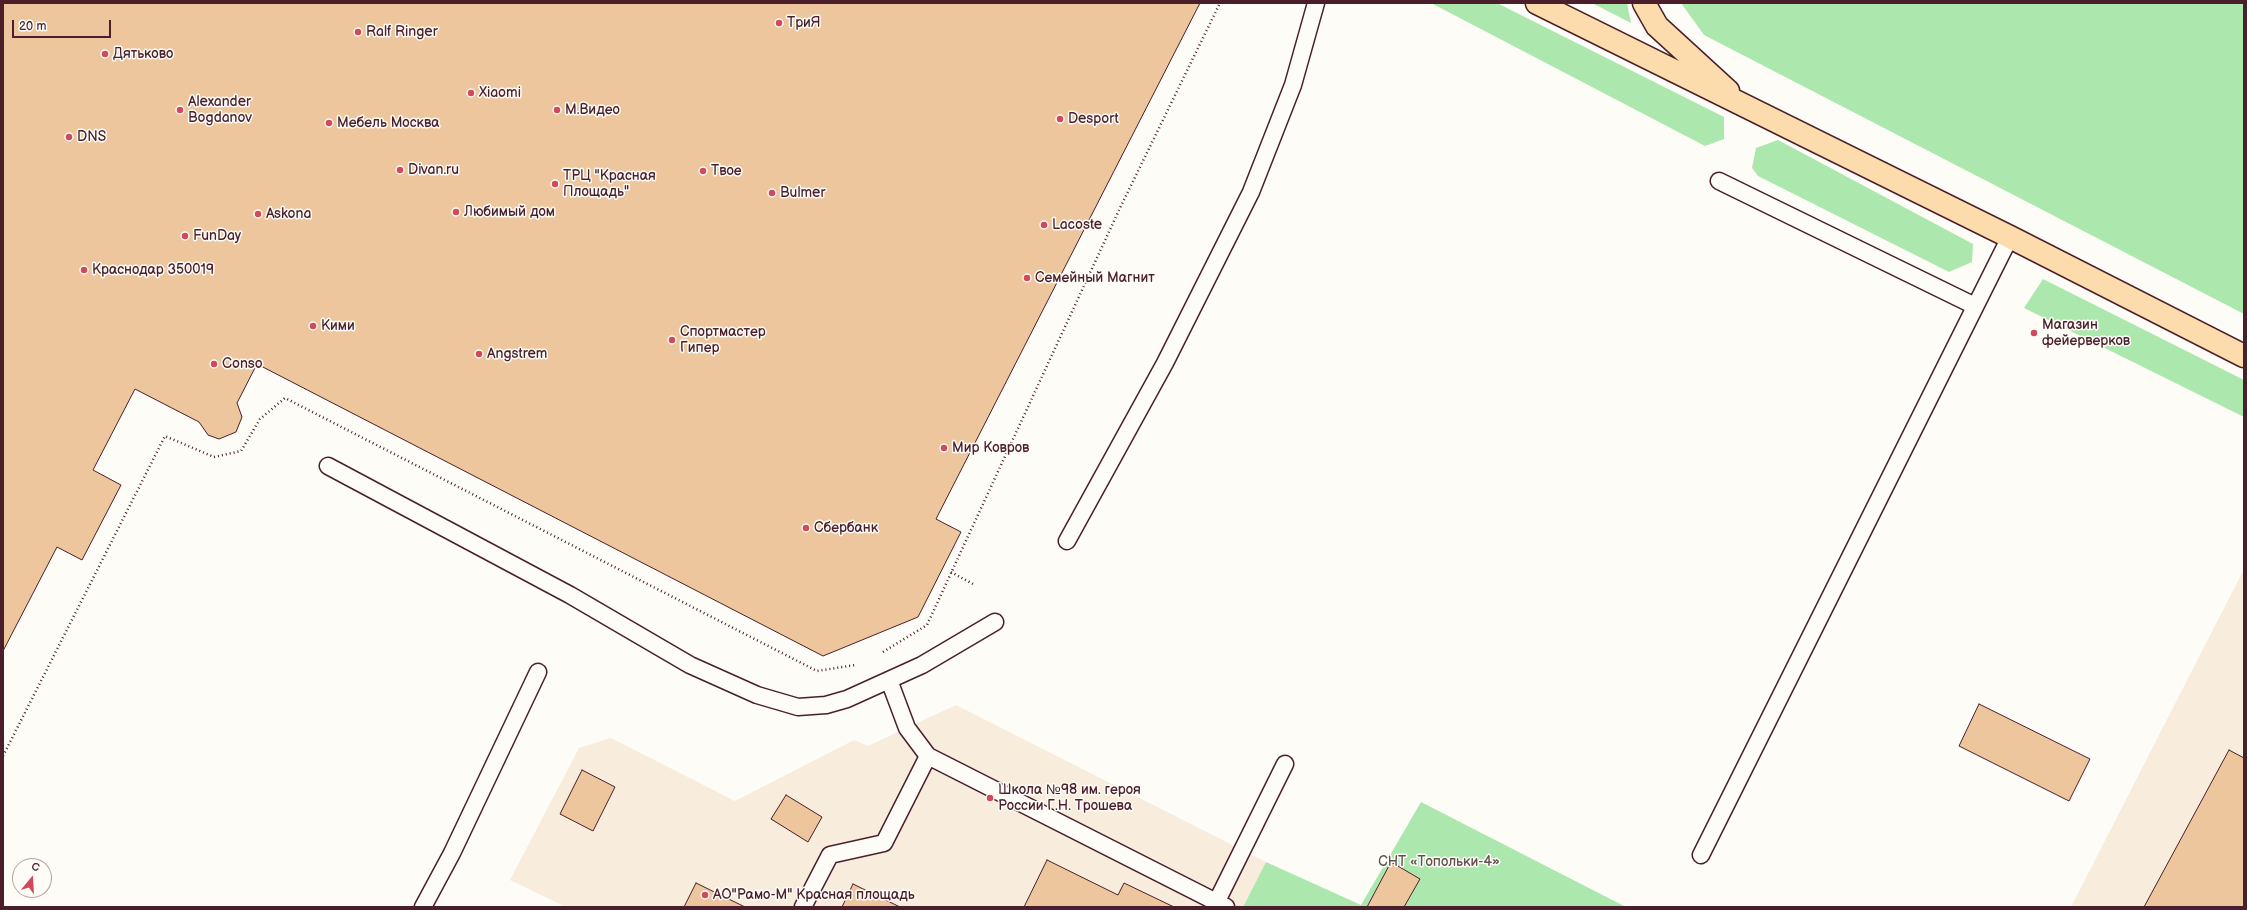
<!DOCTYPE html>
<html>
<head>
<meta charset="utf-8">
<style>
	body { margin:0 }
	#map { position:relative; width:2247px; height:910px; overflow:hidden; background:#fdfcf7; font-family:"Balsamiq Sans",sans-serif }
	canvas { display:block }
	.frame { position:absolute; inset:0; border:4px solid #4a1f2b; pointer-events:none }
	.north { position:absolute; left:12px; top:858px; width:40px; height:40px; box-sizing:border-box; background:#fdfcf7; border:1px solid #b5a4a5; border-radius:50%; rotate:18deg; font-size:11px; font-weight:700; line-height:16px; text-align:center; color:#4a1f2b }
	.north::after { content:''; display:block; margin:auto; width:14px; height:18px; background:#d1495b; clip-path:polygon(50% 0,100% 100%,50% 72%,0 100%) }
	.scale { position:absolute; left:12px; top:20px; width:99px; height:18px; box-sizing:border-box; border:2px solid #4a1f2b; border-top:0; padding-left:5px; font-size:12px; line-height:14px; white-space:nowrap; color:#4a1f2b; -webkit-text-stroke:3px #fdfcf7; paint-order:stroke }
</style>
</head>
<body>
<div id="map">
<canvas width="2247" height="910"></canvas>
<div class="frame"></div>
<div class="north">С</div>
<div class="scale">20 m</div>
</div>
<script>
const ctx = document.querySelector('canvas').getContext('2d');
ctx.lineJoin = 'round';
function paint(path, color) {
  ctx.fillStyle = color;
  ctx.fill(path, 'evenodd');
}
function shape(rows) {
  const path = new Path2D();
  for (const r of rows) {
    path.moveTo(r[0], r[1]);
    for (let i = 2; i < r.length; i += 2) path.lineTo(r[i], r[i + 1]);
  }
  return path;
}
function trace(path, color, width, dash) {
  ctx.strokeStyle = color;
  ctx.lineWidth = width;
  ctx.lineCap = dash ? 'butt' : 'round';
  ctx.setLineDash(dash || []);
  ctx.stroke(path);
}
function drawText(font, color, halo, rows, align = 'center') {
  ctx.font = font + ' "Balsamiq Sans",sans-serif';
  ctx.lineWidth = 3;
  ctx.setLineDash([]);
  ctx.textBaseline = 'middle';
  ctx.strokeStyle = halo;
  ctx.fillStyle = color;
  for (const [text, x, y, turn = 0] of rows) {
    ctx.save();
    ctx.translate(x, y);
    ctx.rotate((+turn || 0) * Math.PI / 180);
    ctx.textAlign = isNaN(turn) ? turn : align;
    if (halo) ctx.strokeText(text, 0, 0);
    ctx.fillText(text, 0, 0);
    ctx.restore();
  }
}
const built = shape([
	[2244,569,2244,907,2071,907],
	[956,705,1266,862,1243,907,566,907,510,880,579,748,611,738,735,801,854,740,868,746]
]);
const green = shape([
	[1431,3,1497,3,1724,117,1724,139,1705,146],
	[1592,3,1627,3,1631,23],
	[1681,3,2244,3,2244,314,1704,35],
	[1778,140,1973,244,1972,262,1949,272,1758,176,1752,168,1756,148],
	[2043,279,2244,380,2244,417,2024,308],
	[1421,802,1626,907,1243,907,1266,862,1361,905]
]);
const building = shape([
	[3,3,1200,3,936,519,961,532,918,617,823,656,257,364,237,403,242,417,236,432,219,439,208,435,199,422,135,389,93,470,121,485,82,560,57,547,3,651,3,3],
	[1979,704,2090,759,2069,801,1959,746,1979,704],
	[2229,750,2244,758,2244,907,2144,907,2229,750],
	[582,770,615,787,593,831,560,814,582,770],
	[786,795,822,817,808,842,771,819,786,795],
	[1047,860,1118,895,1124,883,1174,907,1024,907,1047,860],
	[1391,862,1420,879,1404,907,1367,907,1391,862],
	[696,883,745,907,684,907,696,883],
	[853,884,900,907,842,907,853,884]
]);
const path = shape([
	[951,572,973,584],
	[883,652,927,625,1120,208,1220,3],
	[3,756,165,436,214,457,241,451,260,419,285,398,817,671,855,665]
]);
const lane = shape([
	[1719,181,1975,306],
	[328,466,570,595,690,665,757,695,798,707,826,705,847,699,922,665,995,622],
	[1067,541,1165,363,1251,192,1293,85,1316,3],
	[928,756,1226,907],
	[1701,855,2010,237],
	[1217,901,1285,764],
	[423,907,452,853,538,672],
	[803,907,830,855,884,843,928,756,907,728,889,680]
]);
const primary = shape([
	[1537,3,2010,237,2244,356],
	[1644,3,1657,26,1728,91]
]);
const markers = [
	[779,23,4,"#d1495b"],
	[358,32,4,"#d1495b"],
	[105,54,4,"#d1495b"],
	[471,93,4,"#d1495b"],
	[180,110,4,"#d1495b"],
	[557,110,4,"#d1495b"],
	[1060,119,4,"#d1495b"],
	[329,123,4,"#d1495b"],
	[69,137,4,"#d1495b"],
	[400,170,4,"#d1495b"],
	[703,171,4,"#d1495b"],
	[555,184,4,"#d1495b"],
	[772,193,4,"#d1495b"],
	[456,212,4,"#d1495b"],
	[258,214,4,"#d1495b"],
	[1044,225,4,"#d1495b"],
	[185,236,4,"#d1495b"],
	[84,270,4,"#d1495b"],
	[1027,278,4,"#d1495b"],
	[313,326,4,"#d1495b"],
	[2034,333,4,"#d1495b"],
	[672,340,4,"#d1495b"],
	[479,354,4,"#d1495b"],
	[214,364,4,"#d1495b"],
	[944,448,4,"#d1495b"],
	[806,528,4,"#d1495b"],
	[990,798,4,"#d1495b"],
	[705,895,4,"#d1495b"]
];
const poiNames = [
	["ТриЯ",787,23],
	["Ralf Ringer",366,32],
	["Дятьково",113,54],
	["Xiaomi",479,93],
	["Alexander",188,102],
	["Bogdanov",188,118],
	["М.Видео",565,110],
	["Desport",1068,119],
	["Мебель Москва",337,123],
	["DNS",77,137],
	["Divan.ru",408,170],
	["Твое",711,171],
	["ТРЦ \"Красная",563,176],
	["Площадь\"",563,192],
	["Bulmer",780,193],
	["Любимый дом",464,212],
	["Askona",266,214],
	["Lacoste",1052,225],
	["FunDay",193,236],
	["Краснодар 350019",92,270],
	["Семейный Магнит",1035,278],
	["Магазин",2042,325],
	["фейерверков",2042,341],
	["Кими",321,326],
	["Спортмастер",680,332],
	["Гипер",680,348],
	["Angstrem",487,354],
	["Conso",222,364],
	["Мир Ковров",952,448],
	["Сбербанк",814,528],
	["Школа №98 им. героя",998,790],
	["России Г.Н. Трошева",998,806],
	["АО\"Рамо-М\" Красная площадь",713,895]
];
const parkNames = [
	["СНТ «Топольки-4»",1439,862]
];
paint(built, '#f8ecdc');
paint(green, '#ace8ae');
paint(building, '#edc69d');
trace(building, '#4a1f2b', 1);
trace(lane, '#4a1f2b', 19);
trace(primary, '#4a1f2b', 25);
trace(path, '#4a1f2b', 2.5, [1, 3]);
trace(lane, '#fdfcf7', 16);
trace(primary, '#fcdcac', 22);
for (const [x, y, r, color] of markers) {
  const dot = new Path2D();
  dot.arc(x, y, r, 0, 2 * Math.PI);
  ctx.fillStyle = color;
  ctx.fill(dot);
  trace(dot, '#fdfcf7', 1.5);
}
drawText('14px', '#4a1f2b', '#fdfcf7', poiNames, 'left');
drawText('14px', '#62514c', '#fdfcf7', parkNames);
</script>
</body>
</html>
